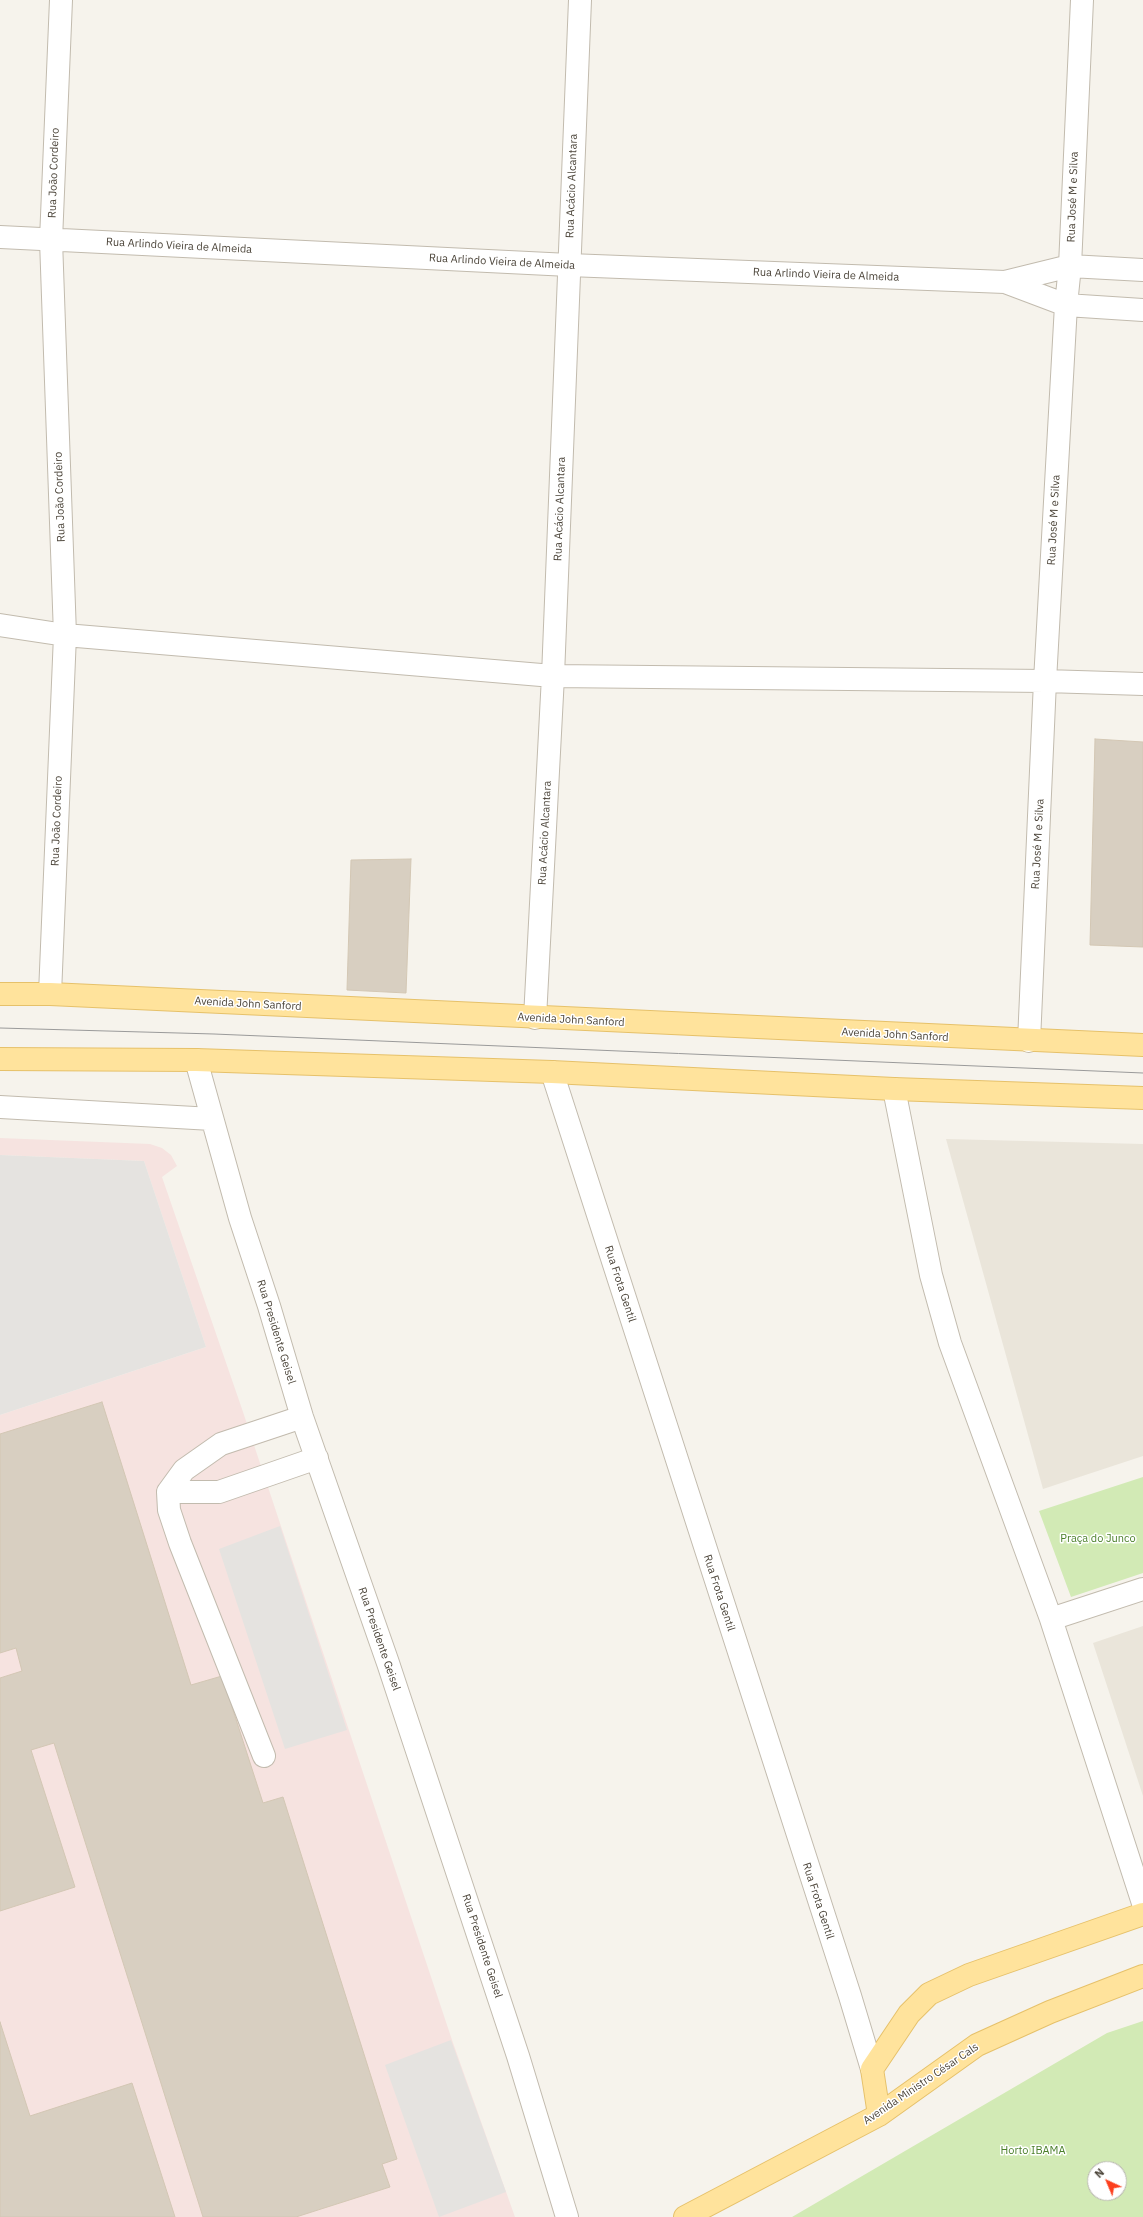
<!DOCTYPE html>
<html>
<head>
<meta charset="utf-8">
<style>
	body { margin:0 }
	#map { position:relative; width:1143px; height:2217px; overflow:hidden; background:#f6f3ec; font-family:"IBM Plex Sans",sans-serif }
	canvas { display:block }
	.north { position:absolute; left:1087px; top:2161px; width:40px; height:40px; box-sizing:border-box; background:#fff; border:1px solid #b7b4b0; border-radius:50%; rotate:316deg; font-size:11px; font-weight:700; line-height:16px; text-align:center; color:#4b4439 }
	.north::after { content:''; display:block; margin:auto; width:14px; height:18px; background:#fc3f1d; clip-path:polygon(50% 0,100% 100%,50% 72%,0 100%) }
</style>
</head>
<body>
<div id="map">
<canvas width="1143" height="2217"></canvas>
<div class="north">N</div>
</div>
<script>
const ctx = document.querySelector('canvas').getContext('2d');
ctx.lineJoin = 'round';
function paint(path, color) {
  ctx.fillStyle = color;
  ctx.fill(path, 'evenodd');
}
function shape(rows) {
  const path = new Path2D();
  for (const r of rows) {
    path.moveTo(r[0], r[1]);
    for (let i = 2; i < r.length; i += 2) path.lineTo(r[i], r[i + 1]);
  }
  return path;
}
function trace(path, color, width, dash) {
  ctx.strokeStyle = color;
  ctx.lineWidth = width;
  ctx.lineCap = dash ? 'butt' : 'round';
  ctx.setLineDash(dash || []);
  ctx.stroke(path);
}
function drawText(font, color, halo, rows, align = 'center') {
  ctx.font = font + ' "IBM Plex Sans",sans-serif';
  ctx.lineWidth = 3;
  ctx.setLineDash([]);
  ctx.textBaseline = 'middle';
  ctx.strokeStyle = halo;
  ctx.fillStyle = color;
  for (const [text, x, y, turn = 0] of rows) {
    ctx.save();
    ctx.translate(x, y);
    ctx.rotate((+turn || 0) * Math.PI / 180);
    ctx.textAlign = isNaN(turn) ? turn : align;
    if (halo) ctx.strokeText(text, 0, 0);
    ctx.fillText(text, 0, 0);
    ctx.restore();
  }
}
const residential = shape([
	[946,1139,1143,1144,1143,1456,1043,1489],
	[1143,1626,1143,1796,1093,1643]
]);
const medical = shape([
	[0,1138,150,1144,162,1148,171,1155,177,1166,162,1177,242,1409,452,2040,515,2217,0,2217,0,1415,206,1347,144,1161,0,1155]
]);
const green = shape([
	[1143,1477,1143,1573,1071,1597,1039,1511],
	[1143,2021,1143,2217,792,2217,1107,2033],
	[1095,2169,1119,2169,1119,2193,1095,2193]
]);
const parking = shape([
	[0,1155,144,1161,206,1347,0,1415],
	[280,1526,347,1730,285,1749,219,1549],
	[451,2040,506,2192,439,2217,385,2065]
]);
const building = shape([
	[1095,739,1143,742,1143,947,1090,945,1095,739],
	[411,859,406,993,347,990,351,860,411,859],
	[102,1402,191,1685,222,1676,263,1803,283,1797,397,2159,382,2164,390,2187,296,2217,203,2217,54,1743,31,1750,75,1887,0,1911,0,1678,22,1671,16,1648,0,1653,0,1434,102,1402],
	[0,2022,30,2116,132,2083,175,2217,0,2217,0,2022]
]);
const minor = shape([
	[0,237,569,265,1005,282,1070,266,1143,270],
	[1005,282,1066,305,1143,310],
	[0,625,65,635,553,676,1045,681,1143,684],
	[50,994,65,635,51,240,61,0],
	[535,1018,553,676,580,0],
	[1029,1041,1045,681,1066,305,1070,266,1082,0],
	[196,1060,240,1218,269,1306,302,1417,388,1663,518,2056,567,2217],
	[552,1072,850,1996,872,2069],
	[894,1089,931,1275,950,1343,1051,1619,1143,1903],
	[0,1107,212,1119],
	[168,1492,219,1492,317,1458],
	[1051,1619,1143,1589],
	[264,1756,180,1543,169,1510,168,1492,184,1470,221,1444,302,1417]
]);
const major = shape([
	[0,994,50,994,1143,1045],
	[0,1059,196,1060,552,1072,894,1089,1143,1098],
	[879,2115,872,2069,909,2014,929,1994,969,1975,1143,1914],
	[685,2217,879,2115,977,2045,1050,2012,1143,1976]
]);
const tram = shape([
	[0,1028,214,1034,1143,1073]
]);
const streetNames = [
	["Rua João Cordeiro",54,173,-88],
	["Rua Acácio Alcantara",572,186,-88],
	["Rua José M e Silva",1073,197,-88],
	["Rua Arlindo Vieira de Almeida",179,246,3],
	["Rua Arlindo Vieira de Almeida",502,262,3],
	["Rua Arlindo Vieira de Almeida",826,275,2],
	["Rua João Cordeiro",60,497,-92],
	["Rua Acácio Alcantara",560,509,-88],
	["Rua José M e Silva",1054,520,-87],
	["Rua João Cordeiro",57,821,-88],
	["Rua Acácio Alcantara",545,833,-87],
	["Rua José M e Silva",1038,844,-87],
	["Avenida John Sanford",248,1004,3],
	["Avenida John Sanford",571,1020,3],
	["Avenida John Sanford",895,1035,3],
	["Rua Frota Gentil",620,1284,72],
	["Rua Presidente Geisel",276,1332,73],
	["Rua Frota Gentil",719,1593,72],
	["Rua Presidente Geisel",379,1639,71],
	["Rua Frota Gentil",818,1901,72],
	["Rua Presidente Geisel",482,1946,72],
	["Avenida Ministro César Cals",921,2084,-34]
];
const parkNames = [
	["Praça do Junco",1098,1539],
	["Horto IBAMA",1033,2151]
];
paint(residential, '#eae5da');
paint(medical, '#f6e3e0');
paint(green, '#d2eab5');
paint(parking, '#e5e3e0');
paint(building, '#d8cfc1');
trace(building, '#d3c7b4', 1);
trace(minor, '#c2bbae', 24);
trace(major, '#e6c16a', 24);
trace(minor, '#fff', 22);
trace(major, '#ffe39c', 22);
trace(tram, '#9a9a9a', 1);
drawText('11px', '#4b4439', '#fff', streetNames);
drawText('11px', '#4a7f2a', '#fff', parkNames);
</script>
</body>
</html>
